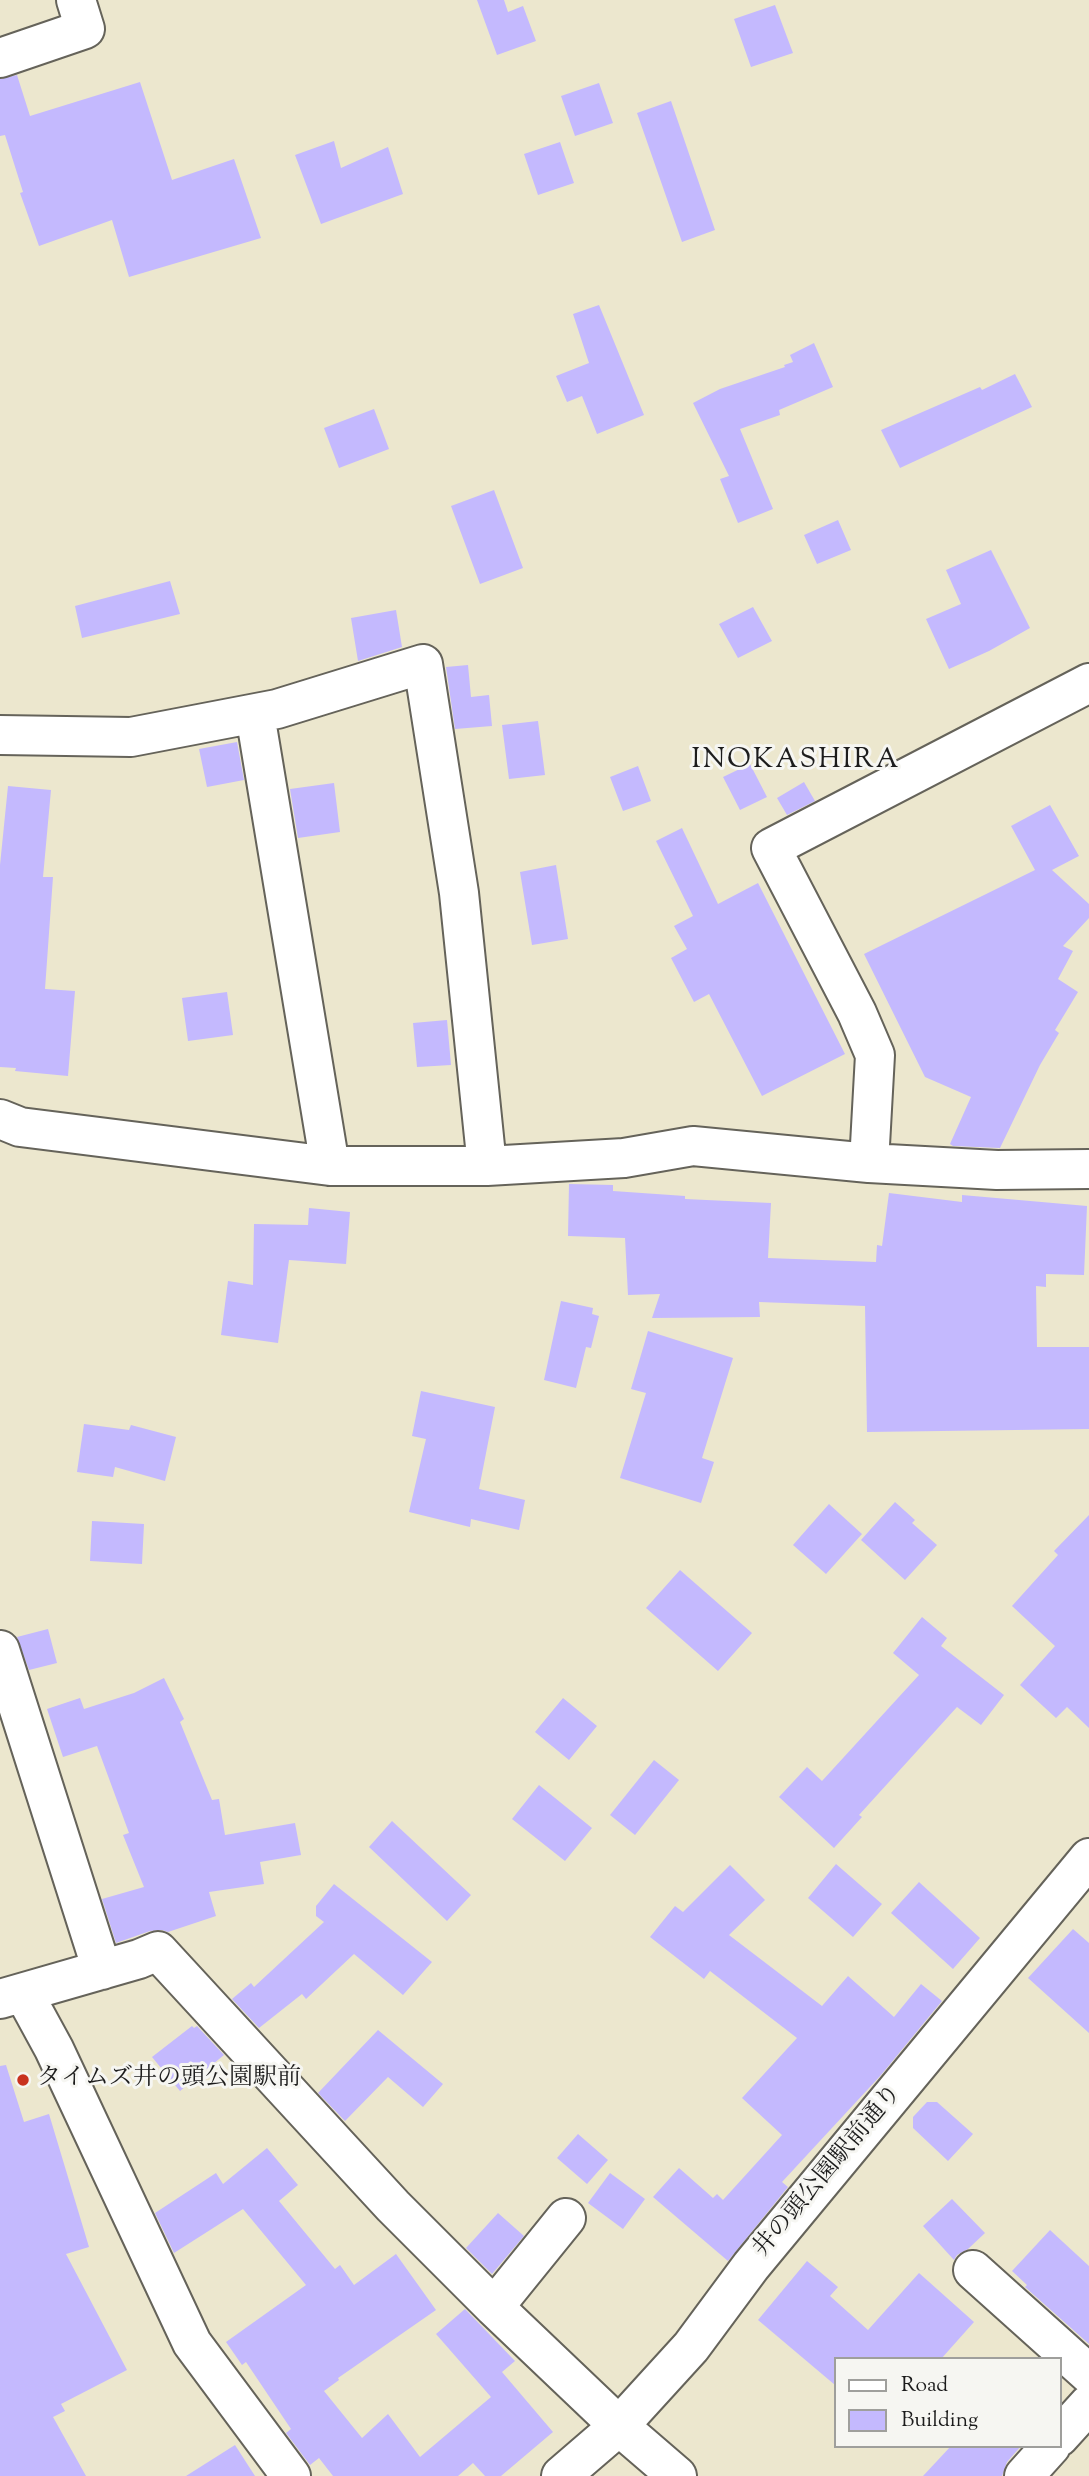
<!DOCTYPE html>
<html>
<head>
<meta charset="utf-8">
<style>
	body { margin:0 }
	#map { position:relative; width:1089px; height:2476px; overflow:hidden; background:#ece7ce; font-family:"Sorts Mill Goudy",serif }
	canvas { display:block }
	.legend { position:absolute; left:834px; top:2357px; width:228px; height:91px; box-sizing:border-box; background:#f6f6f2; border:2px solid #9f9f9c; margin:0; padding:9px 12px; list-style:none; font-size:21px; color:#1c1c1c }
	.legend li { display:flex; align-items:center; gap:14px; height:35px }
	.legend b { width:35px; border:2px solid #9f9f9c }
</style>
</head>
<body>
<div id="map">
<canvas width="1089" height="2476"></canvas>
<ul class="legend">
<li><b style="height:9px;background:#fff"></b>Road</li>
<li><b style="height:19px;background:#c4b9fe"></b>Building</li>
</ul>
</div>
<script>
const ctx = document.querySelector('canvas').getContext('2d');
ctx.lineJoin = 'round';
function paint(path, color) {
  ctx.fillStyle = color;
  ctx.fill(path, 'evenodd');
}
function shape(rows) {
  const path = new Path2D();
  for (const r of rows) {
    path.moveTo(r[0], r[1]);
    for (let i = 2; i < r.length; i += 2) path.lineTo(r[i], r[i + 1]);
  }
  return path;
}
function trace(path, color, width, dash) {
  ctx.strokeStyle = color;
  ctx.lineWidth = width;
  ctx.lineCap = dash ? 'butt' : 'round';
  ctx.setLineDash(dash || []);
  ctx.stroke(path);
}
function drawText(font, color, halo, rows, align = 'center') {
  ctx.font = font + ' "Sorts Mill Goudy","Noto Serif JP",serif';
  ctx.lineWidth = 6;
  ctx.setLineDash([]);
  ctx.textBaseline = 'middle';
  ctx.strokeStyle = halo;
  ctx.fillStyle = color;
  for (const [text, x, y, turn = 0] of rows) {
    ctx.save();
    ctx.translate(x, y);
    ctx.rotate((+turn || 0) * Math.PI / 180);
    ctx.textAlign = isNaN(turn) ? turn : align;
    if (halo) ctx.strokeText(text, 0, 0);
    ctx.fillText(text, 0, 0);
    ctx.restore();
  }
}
const building = shape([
	[477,0,504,0,508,12,523,6,536,41,497,55],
	[775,5,793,53,751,67,734,19],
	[17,75,30,116,140,82,172,180,234,159,261,238,129,277,112,220,39,246,20,193,23,192,5,135,0,136,0,79],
	[599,83,613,123,575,136,561,96],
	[671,101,715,230,682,242,637,113],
	[334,141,341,168,388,147,403,194,321,224,295,155],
	[560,142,574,183,538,195,524,154],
	[599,305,644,415,597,434,582,396,567,402,556,376,589,363,573,314],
	[814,343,833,387,779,410,780,415,740,429,773,509,738,523,720,479,729,476,693,403,720,389,785,367,784,365,793,362,790,355],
	[1015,374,1032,407,900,468,881,430,980,387,982,390],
	[374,409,389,449,339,468,324,428],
	[494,490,523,568,480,584,451,506],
	[838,520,851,550,817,564,804,535],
	[991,550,1030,628,989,651,949,669,926,619,961,604,946,570],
	[170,581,180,614,82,638,75,606],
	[753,607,772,641,738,658,719,624],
	[396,610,402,647,358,661,351,618],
	[468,665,471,697,489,695,492,726,455,729,446,667],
	[538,721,545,775,509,779,502,725],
	[237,742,244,780,207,787,199,749],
	[750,764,767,797,740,810,723,777],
	[638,766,651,801,623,811,610,777],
	[804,782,815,801,787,815,777,798],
	[334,783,340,832,298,838,290,789],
	[8,786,51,790,43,877,53,877,45,989,75,991,68,1076,15,1071,16,1068,0,1067,0,865],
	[1050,805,1079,856,1052,870,1089,904,1089,918,1063,946,1073,951,1058,979,1078,992,1055,1030,1059,1033,1040,1065,1000,1148,953,1146,950,1144,971,1097,925,1077,864,954,1035,870,1011,826],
	[682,828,718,904,758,883,845,1054,762,1096,709,994,694,1002,671,958,687,949,674,926,693,916,656,841],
	[556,865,568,939,532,945,520,872],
	[227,992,233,1035,188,1041,182,998],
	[447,1020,451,1065,417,1067,413,1023],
	[569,1184,613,1185,613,1191,685,1196,685,1199,771,1203,768,1258,876,1262,877,1245,882,1246,889,1193,962,1202,962,1195,1087,1206,1084,1275,1046,1274,1046,1287,1036,1286,1037,1347,1089,1347,1089,1429,867,1432,865,1306,759,1302,760,1317,652,1318,660,1294,628,1295,625,1238,568,1236],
	[309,1208,350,1212,346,1264,289,1260,278,1343,221,1335,228,1281,253,1285,254,1224,308,1225],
	[561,1301,593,1308,592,1314,599,1316,591,1348,586,1347,576,1388,544,1380],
	[648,1331,733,1358,702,1458,714,1462,701,1503,620,1478,646,1393,631,1389],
	[421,1391,495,1407,479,1489,525,1500,519,1530,471,1519,470,1527,409,1512,426,1439,412,1436],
	[84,1424,129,1430,131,1425,176,1437,165,1481,115,1467,113,1477,77,1472],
	[895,1502,915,1520,912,1523,937,1545,905,1580,861,1540],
	[829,1504,862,1534,826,1574,793,1545],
	[1089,1515,1089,1728,1067,1707,1056,1718,1020,1685,1055,1646,1012,1606,1058,1555,1054,1551],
	[92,1521,144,1524,142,1564,90,1561],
	[680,1570,752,1633,718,1671,646,1608],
	[922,1617,947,1638,941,1646,1004,1695,981,1725,957,1707,859,1815,862,1817,834,1848,779,1797,807,1767,822,1781,919,1675,893,1653],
	[48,1629,57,1663,29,1670,17,1637],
	[164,1678,184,1719,180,1722,212,1800,219,1799,225,1835,295,1823,301,1855,260,1862,264,1884,209,1892,216,1916,168,1932,162,1930,150,1931,116,1943,102,1899,144,1887,123,1835,129,1833,97,1746,63,1757,47,1709,80,1698,84,1709,134,1693],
	[563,1698,597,1726,569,1760,535,1732],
	[654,1760,679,1780,635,1835,610,1815],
	[539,1785,592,1828,565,1861,512,1819],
	[392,1821,471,1895,447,1921,369,1847],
	[836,1864,882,1904,853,1937,808,1898],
	[730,1865,765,1900,729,1935,822,2006,848,1976,894,2017,921,1984,942,2001,881,2075,782,2182,788,2187,728,2261,653,2197,679,2168,713,2198,717,2194,723,2200,782,2135,742,2098,797,2038,710,1971,704,1979,650,1937,675,1906,683,1912],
	[919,1882,980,1938,953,1969,891,1913],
	[334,1884,432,1962,403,1995,354,1954,306,1999,302,1994,259,2028,232,1999,251,1983,254,1987,324,1922,316,1916,316,1906],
	[1073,1929,1089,1943,1089,2033,1028,1978],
	[192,2026,194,2028,197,2026,224,2055,180,2091,152,2057],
	[378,2030,443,2084,423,2107,388,2077,345,2121,318,2093],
	[6,2065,24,2122,49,2114,89,2247,66,2254,127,2370,61,2404,65,2411,53,2417,86,2476,0,2476,0,2066],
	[927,2102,937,2102,973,2134,948,2161,913,2128,913,2117],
	[578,2134,608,2160,587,2184,557,2158],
	[267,2148,298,2185,279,2201,335,2269,340,2265,354,2285,396,2254,436,2310,338,2378,339,2380,324,2391,362,2438,388,2414,420,2457,491,2397,436,2334,465,2309,515,2361,502,2372,553,2432,501,2476,485,2476,473,2463,458,2476,333,2476,319,2458,310,2465,286,2433,291,2429,246,2362,242,2365,226,2342,306,2285,243,2209,174,2253,155,2213,216,2173,223,2184],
	[610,2173,645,2199,623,2229,588,2203],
	[952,2199,985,2233,968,2249,957,2255,954,2260,923,2226],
	[498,2213,524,2236,492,2274,466,2248],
	[1050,2230,1089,2266,1089,2344,1025,2287,1027,2285,1012,2271],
	[807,2261,838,2287,830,2296,868,2330,919,2273,974,2322,941,2359,835,2359,835,2385,758,2320],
	[235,2445,255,2476,186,2476],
	[951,2446,1021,2446,1007,2462,1002,2476,923,2476]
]);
const minor = shape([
	[0,58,85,29,76,0],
	[255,714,330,1166],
	[0,735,131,737,277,709,423,664,459,893,487,1166],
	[0,1119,20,1127,330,1166,487,1166,624,1158,693,1146,869,1163,997,1170,1089,1169],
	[869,1163,875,1055,857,1013,771,848,1089,683],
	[0,1650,102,1970],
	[24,1994,54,2049,192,2343,291,2476],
	[0,1999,139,1959,158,1951,393,2206,494,2307,619,2426,677,2476],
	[973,2270,1089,2374],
	[494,2307,566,2218],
	[1059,2437,1089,2404],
	[561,2476,619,2426,691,2347,751,2266,1089,1858],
	[1024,2476,1051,2446]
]);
const markers = [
	[23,2080,7,"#c8321e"]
];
const poiNames = [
	["タイムズ井の頭公園駅前",37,2080]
];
const streetNames = [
	["井の頭公園駅前通り",829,2172,-50]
];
const quarterNames = [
	["INOKASHIRA",796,762]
];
paint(building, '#c4b9fe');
trace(minor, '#65635a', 42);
trace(minor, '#fff', 38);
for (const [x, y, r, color] of markers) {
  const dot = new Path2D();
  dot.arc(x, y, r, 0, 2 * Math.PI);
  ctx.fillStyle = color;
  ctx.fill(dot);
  trace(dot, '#f6f6f2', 2.5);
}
drawText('24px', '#1c1c1c', '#f6f6f2', poiNames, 'left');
drawText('24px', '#1c1c1c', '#f6f6f2', streetNames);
ctx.letterSpacing = '2px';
drawText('28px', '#1c1c1c', '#f6f6f2', quarterNames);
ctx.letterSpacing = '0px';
</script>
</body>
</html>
